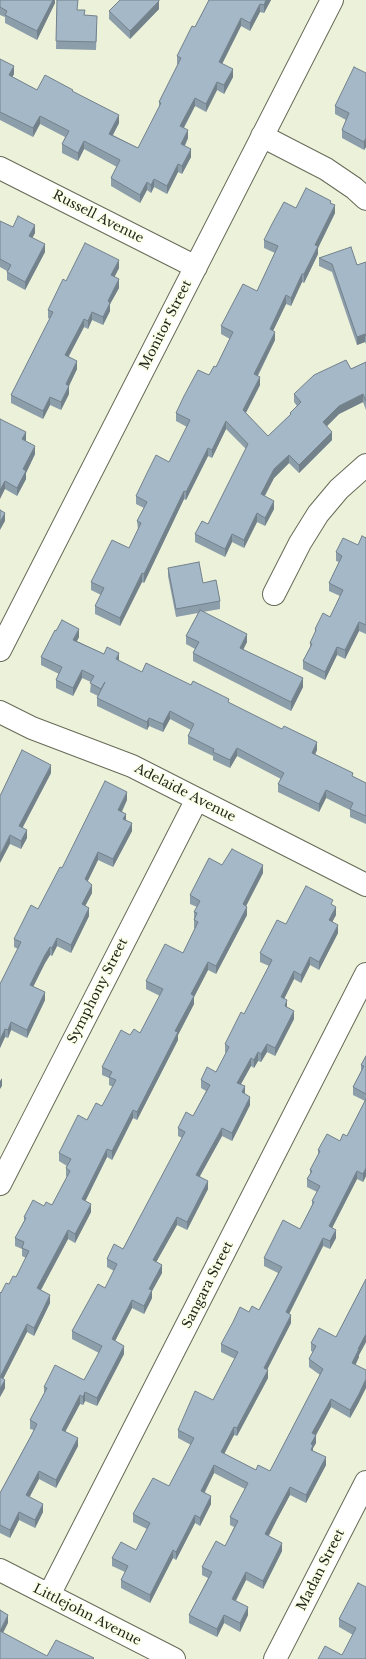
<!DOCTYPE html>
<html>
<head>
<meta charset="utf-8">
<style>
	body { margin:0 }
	canvas { display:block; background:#ecf1da }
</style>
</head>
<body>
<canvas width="366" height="1659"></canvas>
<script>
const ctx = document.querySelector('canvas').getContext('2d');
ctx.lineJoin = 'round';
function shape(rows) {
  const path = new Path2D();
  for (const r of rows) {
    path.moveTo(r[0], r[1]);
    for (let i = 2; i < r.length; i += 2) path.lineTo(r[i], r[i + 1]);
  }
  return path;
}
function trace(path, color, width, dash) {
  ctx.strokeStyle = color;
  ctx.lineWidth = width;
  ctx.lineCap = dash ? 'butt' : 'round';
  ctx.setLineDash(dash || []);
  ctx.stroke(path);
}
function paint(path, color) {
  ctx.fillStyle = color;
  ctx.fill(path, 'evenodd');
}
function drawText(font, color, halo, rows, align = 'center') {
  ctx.font = font + ' "Libre Baskerville",serif';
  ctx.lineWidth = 3.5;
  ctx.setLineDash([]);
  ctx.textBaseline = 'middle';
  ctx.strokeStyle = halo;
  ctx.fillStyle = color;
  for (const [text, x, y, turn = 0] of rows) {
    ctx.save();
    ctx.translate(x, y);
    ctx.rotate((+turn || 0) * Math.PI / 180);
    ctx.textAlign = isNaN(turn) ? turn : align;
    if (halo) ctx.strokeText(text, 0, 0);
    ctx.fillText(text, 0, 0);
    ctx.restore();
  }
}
const minor = shape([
	[262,136,326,169,354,188,366,199],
	[0,168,196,267],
	[274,594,300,543,318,514,339,489,366,465],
	[0,650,332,0],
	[0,712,32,728,132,766,366,885],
	[0,1184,197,799],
	[0,1570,174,1659],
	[49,1595,366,974],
	[275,1659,366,1482]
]);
const wall = shape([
	[0,0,55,0,55,3,37,40,5,23,5,17,0,15],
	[57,0,77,10,97,24,96,50,56,49],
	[209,0,271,0,264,13,260,12,250,31,241,26,222,64,233,77,224,94,217,90,206,112,195,106,184,128,188,138,185,146,191,157,182,174,178,172,167,194,154,187,151,193,147,190,140,203,111,186,111,178,117,167,84,149,78,161,62,153,62,144,65,137,40,124,33,137,0,120,0,59,14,74,12,77,37,90,73,92,119,123,113,135,138,148,159,108,159,102,178,65,177,64,177,56,195,27],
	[159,9,130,39,109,19,109,11],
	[366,73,366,147,364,150,342,138,342,130,346,120,335,114,335,106],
	[331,203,335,213,318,248,318,254,304,283,302,282,291,306,286,304,273,331,275,340,258,376,260,385,246,413,268,436,290,415,290,413,297,406,294,402,294,394,366,362,366,410,363,402,339,414,327,426,332,440,299,473,289,463,274,478,265,496,274,509,265,526,257,522,244,548,232,542,225,557,195,542,195,534,208,524,246,449,226,429,212,458,208,456,186,500,184,499,144,583,142,582,120,626,95,614,95,606,101,595,91,590,91,582,129,548,138,529,137,521,144,508,136,504,136,496,169,462,187,427,176,421,176,413,216,367,230,339,221,334,221,326,257,291,275,253,264,248,264,240,296,208],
	[0,221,13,227,35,233,32,238,45,252,25,290,7,280,7,271,0,267],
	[319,258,357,265,366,262,366,344,365,342,357,345,332,272,319,266],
	[119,268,114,277,119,288,110,304,110,311,103,325,92,320,88,329,84,327,69,356,77,369,69,386,69,394,61,410,50,405,43,419,11,403,11,395,50,319,48,318,48,310,66,281],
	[0,419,26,440,26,441,35,454,26,473,26,479,17,496,5,489],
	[366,537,366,634,359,631,345,659,337,655,325,680,303,669,303,661,310,647,310,643,315,633,315,629,330,617,340,596,329,591,329,583,339,562,336,561,336,552,358,545],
	[168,568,203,583,220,601,220,609,203,612,247,642,243,649,303,687,291,711,193,661,193,653,195,649,186,644,186,636,198,613,176,617,168,576],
	[56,631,79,637,77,641,142,672,191,685,229,703,317,750,315,754,353,777,366,783,366,824,350,817,350,810,326,798,319,812,278,792,278,784,281,779,237,756,230,768,213,760,213,756,188,744,188,736,191,730,170,719,163,732,149,726,147,730,97,706,97,698,98,696,90,692,91,682,82,678,73,696,56,688,56,680,59,674,41,665,41,657],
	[51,773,23,827,27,838,21,849,10,844,0,796],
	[127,800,122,812,132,831,113,867,98,860,87,882,92,893,85,906,89,916,71,953,57,946,52,956,50,955,45,963,33,987,45,1000,27,1038,11,1030,8,1038,5,1037,0,1048,0,984,18,949,14,947,14,939,38,909,62,868],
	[222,865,263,873,246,906,247,915,216,974,208,970,194,997,194,1004,178,1035,178,1040,137,1120,133,1118,112,1160,107,1157,85,1201,91,1212,75,1243,68,1239,41,1290,50,1303,34,1336,27,1332,3,1379,5,1388,0,1397,0,1292,1,1293,16,1277,26,1258,22,1256,22,1249,15,1246,15,1238,24,1221,24,1217,44,1206,52,1205,67,1177,66,1176,66,1168,67,1166,59,1161,59,1153,87,1120,102,1106,113,1087,109,1085,109,1078,102,1075,102,1067,130,1035,140,1033,160,996,146,989,146,981,183,953,195,929,194,928,194,912,197,907,190,904,190,895],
	[333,905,336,915,332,922,338,933,319,970,310,965,301,983,294,979,284,999,287,1007,294,1019,275,1056,267,1052,261,1062,258,1061,254,1068,251,1066,241,1084,250,1105,232,1141,222,1136,200,1176,208,1189,187,1230,177,1225,156,1262,162,1273,152,1291,152,1298,144,1314,132,1308,115,1341,124,1354,97,1406,85,1401,83,1405,80,1404,65,1431,78,1446,56,1488,39,1479,29,1497,43,1512,35,1528,19,1520,10,1538,0,1533,0,1493,34,1430,30,1429,30,1420,44,1395,44,1387,84,1380,99,1353,72,1339,72,1331,105,1288,114,1271,107,1267,107,1259,123,1249,182,1138,178,1136,178,1128,193,1116,206,1091,201,1088,201,1080,216,1072,226,1053,225,1052,225,1044,244,1014,269,966,260,962,260,953,286,924],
	[366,1056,366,1176,363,1182,357,1179,332,1228,336,1238,330,1249,323,1246,289,1314,291,1323,267,1369,268,1378,237,1436,234,1435,224,1454,256,1470,270,1471,320,1375,309,1367,309,1359,313,1352,311,1351,311,1343,336,1337,366,1279,366,1342,359,1355,359,1357,356,1364,359,1402,350,1418,331,1407,316,1435,316,1443,313,1448,313,1451,326,1465,306,1503,290,1495,276,1521,269,1536,282,1551,263,1589,246,1580,236,1601,248,1615,240,1632,224,1623,217,1637,189,1623,189,1615,208,1578,202,1575,202,1567,225,1546,234,1527,230,1525,230,1517,245,1489,214,1473,205,1492,211,1504,200,1526,195,1523,176,1560,173,1558,150,1603,121,1588,121,1580,125,1572,112,1566,112,1558,136,1550,147,1529,133,1522,133,1514,169,1486,191,1445,178,1438,178,1430,213,1400,235,1359,221,1352,221,1344,249,1312,259,1310,278,1273,264,1266,264,1258,300,1229,312,1205,312,1201,317,1192,307,1187,307,1179,310,1174,310,1170,318,1155,318,1150,340,1141,347,1136,365,1101,353,1095,353,1087,361,1071,361,1065],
	[358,1583,366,1659,353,1635,339,1627,339,1619]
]);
const shadedWall = shape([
	[53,0,55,0,55,3,37,40,37,31],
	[266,0,271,0,264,13,264,5],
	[159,1,159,9,130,39,130,31],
	[260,4,260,12,250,31,250,23],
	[241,18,241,26,219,70,219,62],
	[14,66,14,74,9,83,9,75],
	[233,69,233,77,224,94,224,85],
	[217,82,217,90,206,112,206,104],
	[195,98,195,106,180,134,180,126],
	[119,115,119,123,109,142,109,134],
	[40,116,40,124,33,137,33,128],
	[188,130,188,138,181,152,181,144],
	[366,138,366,147,364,150,364,142],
	[84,141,84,149,78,161,78,153],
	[191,149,191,157,182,174,182,166],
	[178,164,178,172,167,194,167,186],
	[154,179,154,187,151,193,151,185],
	[147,182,147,190,140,203,140,195],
	[335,205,335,213,318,248,318,254,304,283,304,274,315,245],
	[35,225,35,233,29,244,29,236],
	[45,244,45,252,25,290,25,282],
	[119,260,119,268,111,284,111,275],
	[302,274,302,282,291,306,291,298],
	[119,279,119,288,110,304,110,311,103,325,103,317,108,301],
	[286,295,286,304,270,337,270,329],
	[92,312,92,320,88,329,88,321],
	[84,319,84,327,65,363,65,355],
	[275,332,275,340,254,382,254,374],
	[365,334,365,342,357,345,357,337],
	[77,361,77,369,66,392,66,384],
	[260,377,260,385,243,418,243,410],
	[69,386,69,394,61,410,61,402],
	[363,394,363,402,339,414,323,430,323,422,339,406],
	[50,397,50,405,43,419,43,411],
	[226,421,226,429,212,458,212,450],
	[26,432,26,440,22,448,22,439],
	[332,432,332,440,299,473,299,465],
	[35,446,35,454,26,473,26,479,17,496,17,488,23,469],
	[208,448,208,456,186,500,186,492],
	[289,455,289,463,274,478,261,502,261,494,274,469],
	[5,481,5,489,0,499,0,490],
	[184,491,184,499,144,583,144,574],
	[274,501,274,509,265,526,265,518],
	[5,513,5,521,0,530,0,522],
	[257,513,257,522,244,548,244,540],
	[232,534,232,542,225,557,225,549],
	[142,573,142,582,120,626,120,618],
	[359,622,359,631,345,659,345,650],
	[79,629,79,637,73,648,73,640],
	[247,634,247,642,240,656,240,648],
	[337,647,337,655,325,680,325,672],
	[119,653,119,661,116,659],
	[82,670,82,678,73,696,73,688],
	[303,678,303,687,291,711,291,702],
	[170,711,170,719,163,732,163,724],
	[149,718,149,726,147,730,147,722],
	[317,742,317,750,312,761,312,753],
	[237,748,237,756,230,768,230,760],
	[51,765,51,773,19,834,19,826],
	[326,790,326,798,319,812,319,804],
	[127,792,127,800,118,818,118,810],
	[126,814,126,822,123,819],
	[132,823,132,831,113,867,113,859],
	[27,830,27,838,21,849,21,841],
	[10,835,10,844,0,863,0,855],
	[98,852,98,860,85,887,85,879],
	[263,865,263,873,243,912,243,904],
	[92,885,92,893,82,912,82,904],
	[247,907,247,915,216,974,216,966],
	[336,907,336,915,329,928,329,920],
	[89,908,89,916,71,953,71,945],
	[338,925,338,933,319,970,319,962],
	[57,938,57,946,52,956,52,948],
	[50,947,50,955,45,963,30,993,30,985,45,955],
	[310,957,310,965,301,983,301,975],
	[208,962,208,970,194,997,194,1004,178,1035,178,1040,137,1120,137,1112,191,994],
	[294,971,294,979,281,1005,281,997],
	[45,992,45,1000,27,1038,27,1030],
	[287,1000,287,1008,285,1006],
	[294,1011,294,1019,275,1056,275,1048],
	[11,1022,11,1030,8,1038,8,1030],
	[5,1029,5,1037,0,1048,0,1040],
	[267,1044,267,1052,261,1062,261,1054],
	[258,1052,258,1061,254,1068,254,1060],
	[251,1058,251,1066,237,1091,237,1083],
	[2,1078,2,1086,0,1089,0,1081],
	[245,1086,245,1095,242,1092],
	[250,1097,250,1105,232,1141,232,1133],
	[133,1110,133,1118,112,1160,112,1151],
	[222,1128,222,1136,196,1183,196,1175],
	[107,1149,107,1157,82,1208,82,1199],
	[366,1168,366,1176,363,1182,363,1174],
	[357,1171,357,1179,329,1234,329,1226],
	[208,1181,208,1189,187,1230,187,1222],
	[91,1204,91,1212,75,1243,75,1234],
	[177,1217,177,1225,153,1268,153,1260],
	[68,1230,68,1239,37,1297,37,1288],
	[336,1230,336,1238,330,1249,330,1241],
	[323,1238,323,1246,286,1320,286,1312],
	[162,1265,162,1273,152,1291,152,1298,144,1314,144,1306,149,1289],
	[50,1295,50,1303,34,1336,34,1328],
	[132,1300,132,1308,114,1343,112,1339,114,1335],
	[291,1315,291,1323,264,1376,264,1368],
	[27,1324,27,1332,0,1385,0,1377],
	[366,1334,366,1342,359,1355,359,1357,352,1371,352,1363,358,1349],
	[124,1346,124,1354,97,1406,97,1398],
	[268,1370,268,1378,237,1436,237,1428],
	[366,1379,366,1388,359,1402,350,1418,350,1410],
	[5,1380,5,1388,0,1397,0,1389],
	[85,1392,85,1401,83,1405,83,1397],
	[80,1395,80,1404,62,1438,62,1430],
	[331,1399,331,1407,316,1435,316,1443,313,1448,313,1454,311,1458,311,1444,312,1433],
	[234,1427,234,1435,221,1460,221,1452],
	[78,1438,78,1446,56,1488,56,1480],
	[326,1457,326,1465,306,1503,306,1495],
	[214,1465,214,1473,201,1499,201,1491],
	[39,1471,39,1479,26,1504,26,1495],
	[290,1487,290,1495,265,1542,265,1534],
	[211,1496,211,1504,200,1526,200,1518],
	[43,1504,43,1512,35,1528,35,1520],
	[19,1512,19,1520,10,1538,10,1530],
	[195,1515,195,1523,176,1560,176,1552],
	[282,1543,282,1551,263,1589,263,1581],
	[173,1550,173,1558,150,1603,150,1595],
	[246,1572,246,1580,232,1607,232,1599],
	[248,1607,248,1615,240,1632,240,1623],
	[8,1615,8,1623,0,1639,0,1631],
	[224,1615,224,1623,217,1637,217,1629]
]);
const building = shape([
	[0,0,53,0,37,31,5,15,7,11,0,7,0,0],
	[57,0,78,0,77,10,85,10,84,15,97,16,96,42,56,41,57,0],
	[120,0,159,0,159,1,130,31,109,11,120,0],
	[209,0,266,0,264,5,260,4,250,23,241,18,219,62,233,69,224,85,217,82,206,104,195,98,180,126,188,130,181,144,191,149,182,166,178,164,167,186,154,179,151,185,147,182,140,195,111,178,120,160,84,141,78,153,62,144,69,131,40,116,33,128,0,112,0,59,14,66,9,75,37,90,45,75,73,90,72,91,119,115,109,134,138,148,161,103,159,102,181,58,177,56,192,26,195,27,209,0],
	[354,67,366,73,366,138,364,142,342,130,349,113,335,106,354,67],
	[306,188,331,201,330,203,335,205,315,245,318,246,304,274,302,274,291,298,286,295,270,329,275,332,254,374,260,377,243,410,268,436,291,414,290,413,301,402,294,394,314,375,346,360,351,369,366,362,366,401,363,394,339,406,323,422,332,432,299,465,289,455,274,469,261,494,274,501,265,518,257,513,244,540,232,534,225,549,195,534,202,521,208,524,248,444,226,421,212,450,208,448,186,492,184,491,144,574,142,573,120,618,95,606,104,588,91,582,112,540,129,548,141,523,137,521,147,502,136,496,147,473,156,455,169,462,190,420,176,413,184,396,198,370,209,375,214,366,216,367,233,332,221,326,243,284,257,291,278,246,264,240,272,224,284,202,296,208,306,188],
	[18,216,35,225,29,236,45,244,25,282,7,272,11,265,0,259,0,221,13,227,18,216],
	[85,243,119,260,111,275,119,279,108,301,110,303,103,317,92,312,88,321,84,319,65,355,77,361,66,384,69,386,61,402,50,397,43,411,11,395,53,312,48,310,63,279,66,281,85,243],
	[351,247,357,265,366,262,366,336,365,334,357,337,332,264,319,258,351,247],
	[0,419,26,432,22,439,35,446,23,469,26,471,17,488,5,481,0,490,0,419],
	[0,510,5,513,0,522,0,510],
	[362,536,366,538,366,537,366,625,359,622,345,650,337,647,325,672,303,661,312,644,310,643,316,630,315,629,323,613,330,617,343,590,329,583,342,556,336,552,343,538,358,545,362,536],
	[199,562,203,583,216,580,220,601,176,609,168,568,199,562],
	[200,610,247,634,240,648,303,678,291,702,193,653,199,642,186,636,200,610],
	[62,620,79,629,73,640,104,654,107,647,119,653,116,659,142,672,146,663,191,685,193,681,229,699,228,702,282,729,284,726,317,742,312,753,353,773,352,776,366,783,366,816,350,809,353,803,326,790,319,804,278,784,284,773,237,748,230,760,213,752,214,749,188,736,194,724,170,711,163,724,149,718,147,722,97,698,105,682,101,689,90,683,94,676,82,670,73,688,56,680,62,667,41,657,55,630,56,631,62,620],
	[22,750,51,765,19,826,27,830,21,841,10,835,0,855,0,796,22,750],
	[105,781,127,792,118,810,126,814,123,819,132,823,113,859,98,852,85,879,92,885,82,904,89,908,71,945,57,938,52,948,50,947,45,955,30,985,45,992,27,1030,11,1022,8,1030,5,1029,0,1040,0,984,21,942,14,939,31,905,38,909,60,867,62,868,105,781],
	[232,849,263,865,243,904,247,907,216,966,208,962,191,994,194,996,175,1031,178,1032,137,1112,133,1110,112,1151,107,1149,82,1199,91,1204,75,1234,68,1230,37,1288,50,1295,34,1328,27,1324,0,1377,5,1380,0,1389,0,1292,1,1293,6,1283,9,1284,13,1276,16,1277,29,1251,22,1248,24,1242,15,1238,26,1218,24,1217,33,1200,44,1206,46,1202,52,1205,70,1171,66,1168,71,1159,59,1153,78,1115,87,1120,96,1103,102,1106,116,1080,109,1077,112,1072,102,1067,121,1030,130,1035,134,1029,140,1033,163,989,146,981,165,944,183,953,198,922,194,920,197,913,194,912,200,901,190,895,209,858,222,865,232,849],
	[306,886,333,900,331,904,336,907,329,920,338,925,319,962,310,957,301,975,294,971,281,997,287,1000,285,1006,294,1011,275,1048,267,1044,261,1054,258,1052,254,1060,251,1058,237,1083,245,1086,242,1092,250,1097,232,1133,222,1128,196,1175,208,1181,187,1222,177,1217,153,1260,162,1265,149,1289,152,1290,144,1306,132,1300,114,1335,112,1339,124,1346,97,1398,85,1392,83,1397,80,1395,62,1430,78,1438,56,1480,39,1471,26,1495,43,1504,35,1520,19,1512,10,1530,0,1525,0,1493,31,1436,37,1424,30,1420,47,1388,44,1387,55,1365,84,1380,97,1356,102,1346,72,1331,98,1284,105,1288,117,1264,107,1259,114,1244,123,1249,185,1132,178,1128,186,1112,193,1116,210,1085,201,1080,207,1067,216,1072,229,1047,225,1044,241,1012,244,1014,272,960,260,953,277,920,286,924,306,886],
	[366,1056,366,1094,353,1087,364,1066,361,1065,366,1056],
	[366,1099,366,1168,363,1174,357,1171,329,1226,336,1230,330,1241,323,1238,286,1312,291,1315,264,1368,268,1370,237,1428,234,1427,221,1452,256,1470,258,1465,270,1471,323,1369,309,1359,316,1346,311,1343,319,1328,336,1337,366,1279,366,1334,358,1349,359,1349,352,1363,366,1370,366,1379,359,1394,350,1410,331,1399,312,1433,316,1435,311,1444,313,1445,311,1450,326,1457,306,1495,290,1487,276,1513,265,1534,282,1543,263,1581,246,1572,232,1599,248,1607,240,1623,224,1615,217,1629,189,1615,212,1572,202,1567,216,1541,225,1546,238,1521,230,1517,248,1483,214,1465,201,1491,211,1496,200,1518,195,1515,176,1552,173,1550,150,1595,121,1580,128,1566,112,1558,121,1542,136,1550,150,1523,133,1514,153,1478,169,1486,194,1438,178,1430,195,1391,213,1400,238,1352,221,1344,233,1322,240,1307,249,1312,252,1306,259,1310,282,1267,264,1258,283,1220,300,1229,314,1202,312,1201,320,1186,307,1179,312,1171,310,1170,320,1151,318,1150,327,1134,340,1141,343,1134,347,1136,366,1099],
	[358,1583,366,1587,366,1659,318,1659,325,1646,342,1655,356,1628,339,1619,358,1583],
	[0,1610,8,1615,0,1631,0,1610],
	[0,1631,47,1656,56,1640,94,1658,93,1659,0,1659,0,1631]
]);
const streetNames = [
	["Russell Avenue",98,217,27],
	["Monitor Street",166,325,-63],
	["Adelaide Avenue",185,793,27],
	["Symphony Street",98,991,-63],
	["Sangara Street",208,1285,-63],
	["Madan Street",321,1570,-63],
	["Littlejohn Avenue",87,1615,27]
];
trace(minor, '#676b57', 24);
trace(minor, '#fff', 22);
paint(wall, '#8d9eab');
paint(shadedWall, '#73818b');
paint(building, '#a4b8c7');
trace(building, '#73818b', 1);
drawText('13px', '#24261d', '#faffe8', streetNames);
</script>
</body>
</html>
